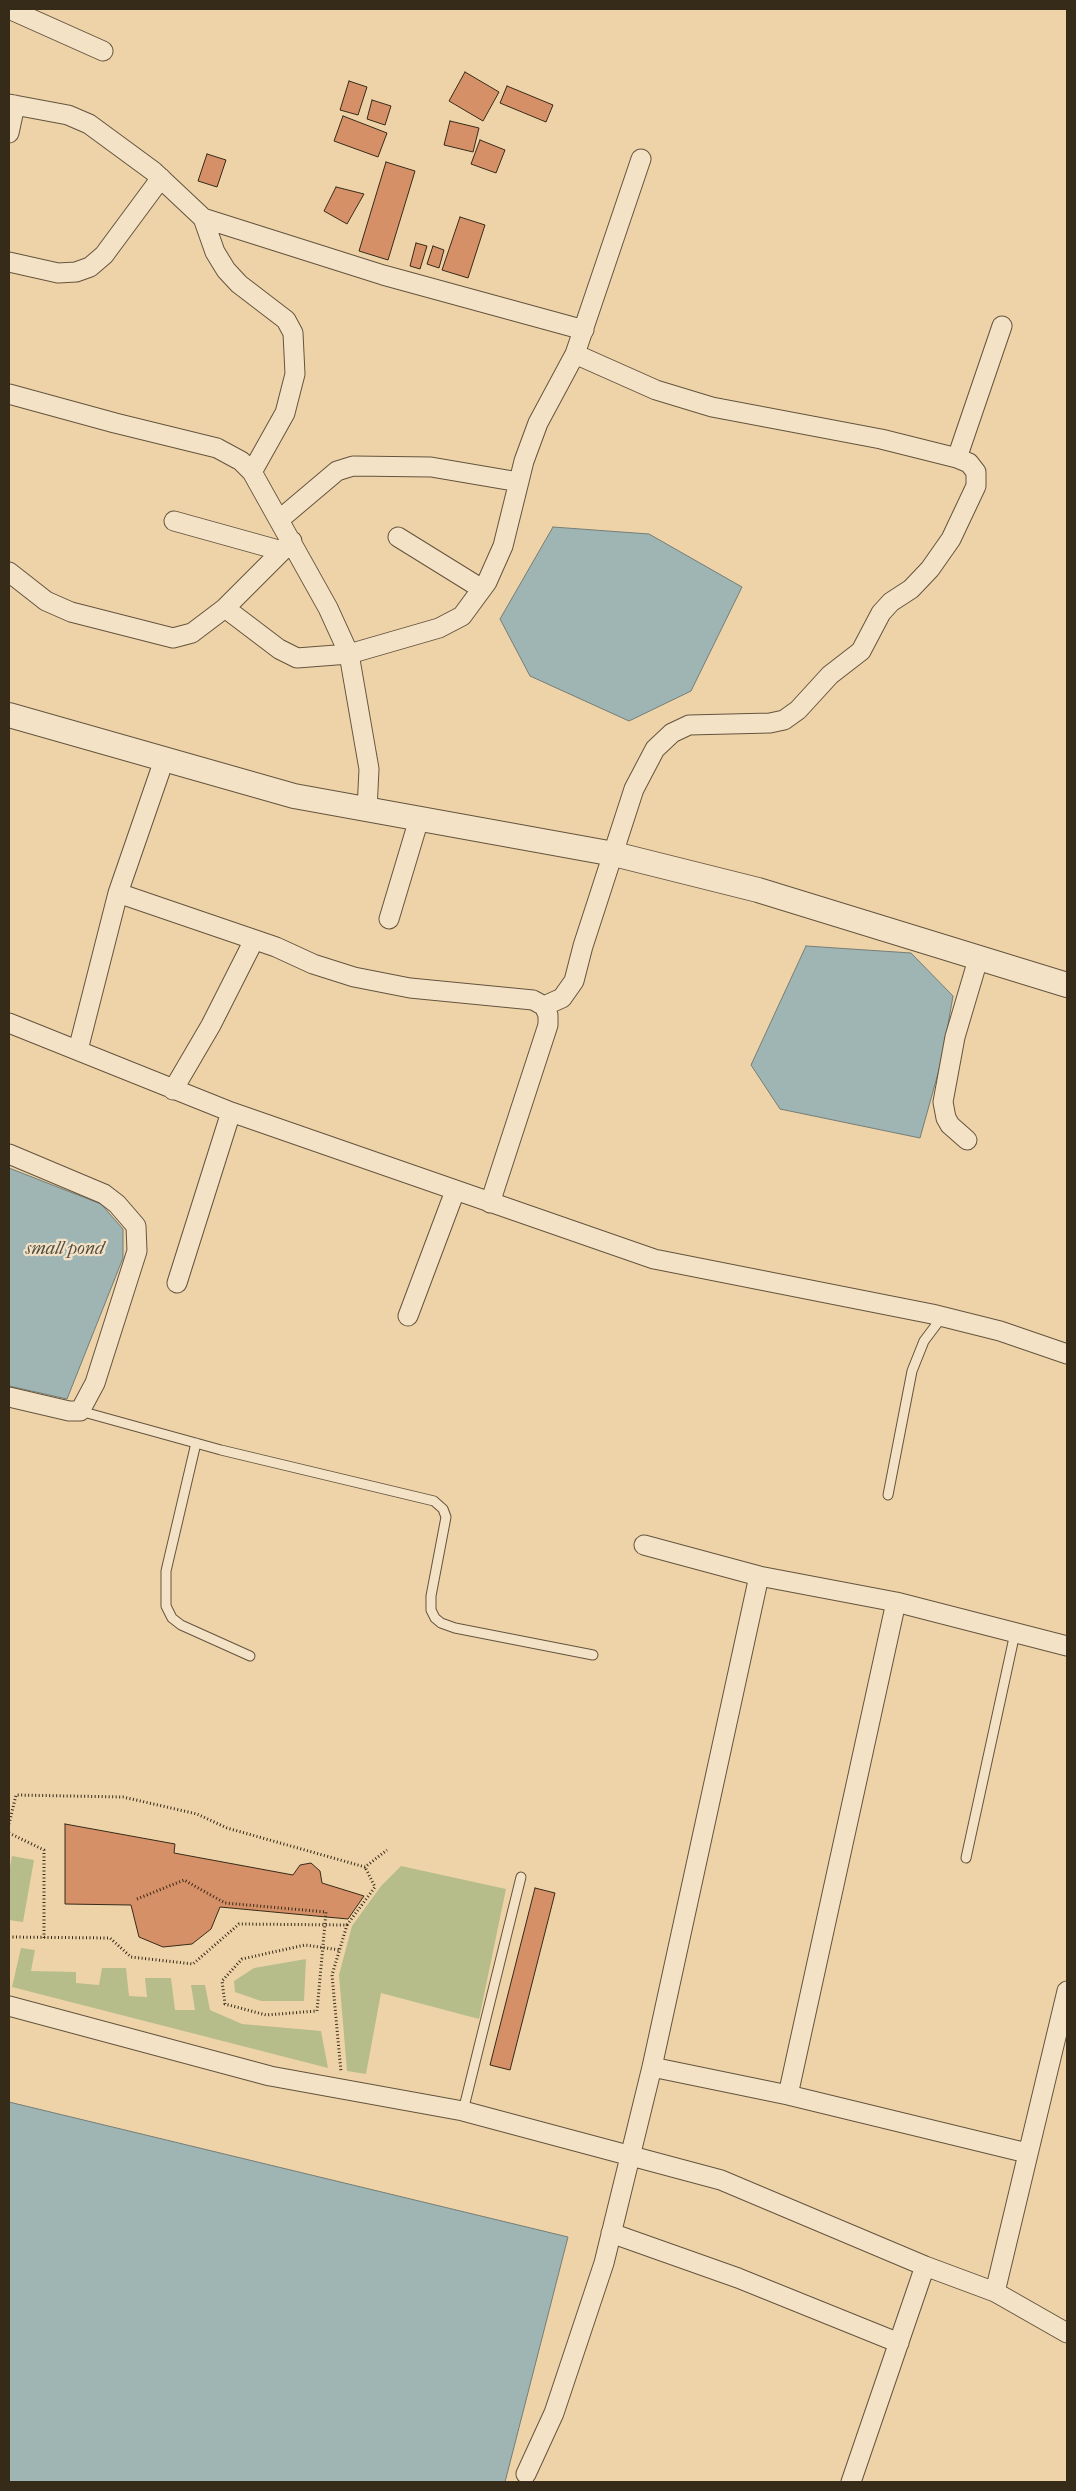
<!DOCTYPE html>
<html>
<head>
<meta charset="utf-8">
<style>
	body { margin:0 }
	#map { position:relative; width:1076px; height:2491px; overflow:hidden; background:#eed3a9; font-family:"IM FELL French Canon",serif }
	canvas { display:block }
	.frame { position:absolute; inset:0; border:10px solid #362a19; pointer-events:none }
</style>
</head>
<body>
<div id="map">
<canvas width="1076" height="2491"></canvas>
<div class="frame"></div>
</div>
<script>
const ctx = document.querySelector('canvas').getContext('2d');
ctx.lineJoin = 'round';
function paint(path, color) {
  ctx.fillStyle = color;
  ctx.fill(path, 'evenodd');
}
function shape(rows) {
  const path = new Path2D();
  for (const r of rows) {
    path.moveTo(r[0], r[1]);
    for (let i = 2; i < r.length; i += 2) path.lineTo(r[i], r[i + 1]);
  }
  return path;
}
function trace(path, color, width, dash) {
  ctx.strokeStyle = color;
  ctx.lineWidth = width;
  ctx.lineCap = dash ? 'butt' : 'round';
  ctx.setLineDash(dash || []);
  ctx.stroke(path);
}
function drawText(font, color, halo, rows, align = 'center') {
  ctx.font = font + ' "IM FELL French Canon",serif';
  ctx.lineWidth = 4.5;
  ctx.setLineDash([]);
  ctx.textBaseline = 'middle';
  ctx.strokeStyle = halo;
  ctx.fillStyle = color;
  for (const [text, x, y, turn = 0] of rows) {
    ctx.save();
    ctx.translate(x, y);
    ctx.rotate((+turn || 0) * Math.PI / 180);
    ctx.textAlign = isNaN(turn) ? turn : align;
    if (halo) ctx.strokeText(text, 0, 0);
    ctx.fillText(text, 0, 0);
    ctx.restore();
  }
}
const green = shape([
	[12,1856,34,1860,23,1922,9,1920,9,1872],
	[401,1866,506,1889,479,2019,381,1993,366,2074,347,2071,339,1975,352,1926,381,1886],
	[21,1948,35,1950,31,1971,76,1972,76,1983,99,1985,102,1968,126,1968,129,1996,147,1997,145,1978,171,1978,175,2010,195,2010,191,1985,205,1985,210,2010,242,2024,321,2031,328,2068,12,1987],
	[306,1959,304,2001,261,2001,235,1992,234,1981,254,1968]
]);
const water = shape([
	[553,527,649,534,742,587,691,691,629,721,530,676,500,619,553,527],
	[806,946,911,953,953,996,942,1059,920,1138,780,1109,751,1065,806,946],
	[9,1168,101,1204,123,1229,123,1258,67,1399,9,1386,9,1168],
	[9,2102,568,2237,505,2482,9,2482,9,2102]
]);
const building = shape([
	[465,72,499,92,483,121,449,101,465,72],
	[349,81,367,87,358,115,340,110,349,81],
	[507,86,553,105,546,122,500,103,507,86],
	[372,100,391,106,385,125,367,119,372,100],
	[343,116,387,133,378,157,334,141,343,116],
	[450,121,479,128,473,152,444,145,450,121],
	[480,140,505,150,496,173,471,164,480,140],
	[207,154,226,160,217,187,198,181,207,154],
	[386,162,415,171,388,260,359,251,386,162],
	[336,187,364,194,347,224,324,211,336,187],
	[460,217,485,225,468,278,442,270,460,217],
	[416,243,427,246,420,269,410,266,416,243],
	[433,246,444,250,439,268,427,264,433,246],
	[65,1824,175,1844,174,1853,293,1875,300,1865,311,1863,320,1871,322,1883,364,1896,348,1919,220,1907,211,1929,192,1944,163,1947,139,1937,131,1905,65,1904,65,1824],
	[535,1888,555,1893,510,2070,490,2065,535,1888]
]);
const path = shape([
	[9,1824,16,1795,123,1797,197,1814,227,1828,365,1867,387,1850],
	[9,1833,44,1850,44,1938],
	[137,1899,184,1880,225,1903,326,1912,317,2011,266,2015,225,2004,222,1981,242,1959,305,1945,340,1950],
	[347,1925,375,1887,365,1867],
	[9,1937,110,1938,131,1957,193,1964,239,1924,347,1925,332,1975,341,2072]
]);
const service = shape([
	[80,1411,221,1450,434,1501,443,1509,446,1517,431,1596,431,1610,435,1618,441,1623,455,1628,593,1655],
	[196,1443,166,1571,166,1606,172,1618,181,1625,250,1656],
	[888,1495,912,1371,924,1341,942,1317],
	[966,1858,1015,1633],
	[463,2111,521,1877]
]);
const minor = shape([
	[9,9,103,51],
	[9,104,68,115,89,124,153,171,203,218,383,275,584,330],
	[9,133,15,105],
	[203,218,215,252,226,270,239,284,286,320,293,333,295,374,285,413,252,472],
	[9,262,58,273,76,272,90,267,104,255,161,178],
	[9,394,115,423,217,448,241,461,252,472,328,608,349,654,369,769,367,810],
	[957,458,1002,326],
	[279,520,337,471,353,466,431,467,519,482],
	[174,521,282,551],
	[398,537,482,589],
	[9,572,46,601,71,612,173,638,192,633,225,608,292,541],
	[225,608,279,649,297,658,349,654,439,628,462,616,487,582,503,546,524,461,538,423,575,354,641,159],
	[118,893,276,947,313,964,354,977,410,988,533,1000,544,1006,548,1015,548,1025,490,1203],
	[389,919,419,819],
	[544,1006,562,998,574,981,583,946,634,789,655,749,672,733,689,725,770,723,784,720,798,710,830,675,861,651,881,613,891,602,911,589,930,569,951,539,976,486,976,472,969,463,957,458,881,439,712,407,656,390,575,354],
	[9,1023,231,1112,654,1259,932,1314,1000,1331,1067,1354],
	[78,1050,118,893,164,760],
	[173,1090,211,1025,254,940],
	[967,1140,950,1125,946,1118,943,1102,955,1037,979,956],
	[9,1154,104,1194,117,1204,136,1226,137,1251,95,1383,80,1411,69,1411,9,1397],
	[177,1283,231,1112],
	[408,1316,455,1191],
	[644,1545,759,1576,896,1602,1067,1646],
	[9,2006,270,2076,463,2111,721,2180,925,2266,995,2292,1067,2333],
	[652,2067,788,2095,1027,2153],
	[788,2095,896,1602],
	[611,2233,738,2278,899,2343],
	[995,2292,1067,1991],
	[526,2474,554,2413,604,2263,652,2067,759,1576],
	[851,2482,925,2266]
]);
const tertiary = shape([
	[9,715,294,796,614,854,758,890,1067,985]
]);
const waterNames = [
	["small pond",65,1250]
];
paint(green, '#b6bd8a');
paint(water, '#9eb5b4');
trace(water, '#747d76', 1);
paint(building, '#d69067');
trace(building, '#362a19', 1);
trace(service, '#64543d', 11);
trace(minor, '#64543d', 21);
trace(tertiary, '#64543d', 26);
trace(path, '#362a19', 3, [1, 2.5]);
trace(service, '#f4e2c7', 9);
trace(minor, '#f4e2c7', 19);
trace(tertiary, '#f4e2c7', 24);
drawText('italic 18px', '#504d40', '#f4e2c7', waterNames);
</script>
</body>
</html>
